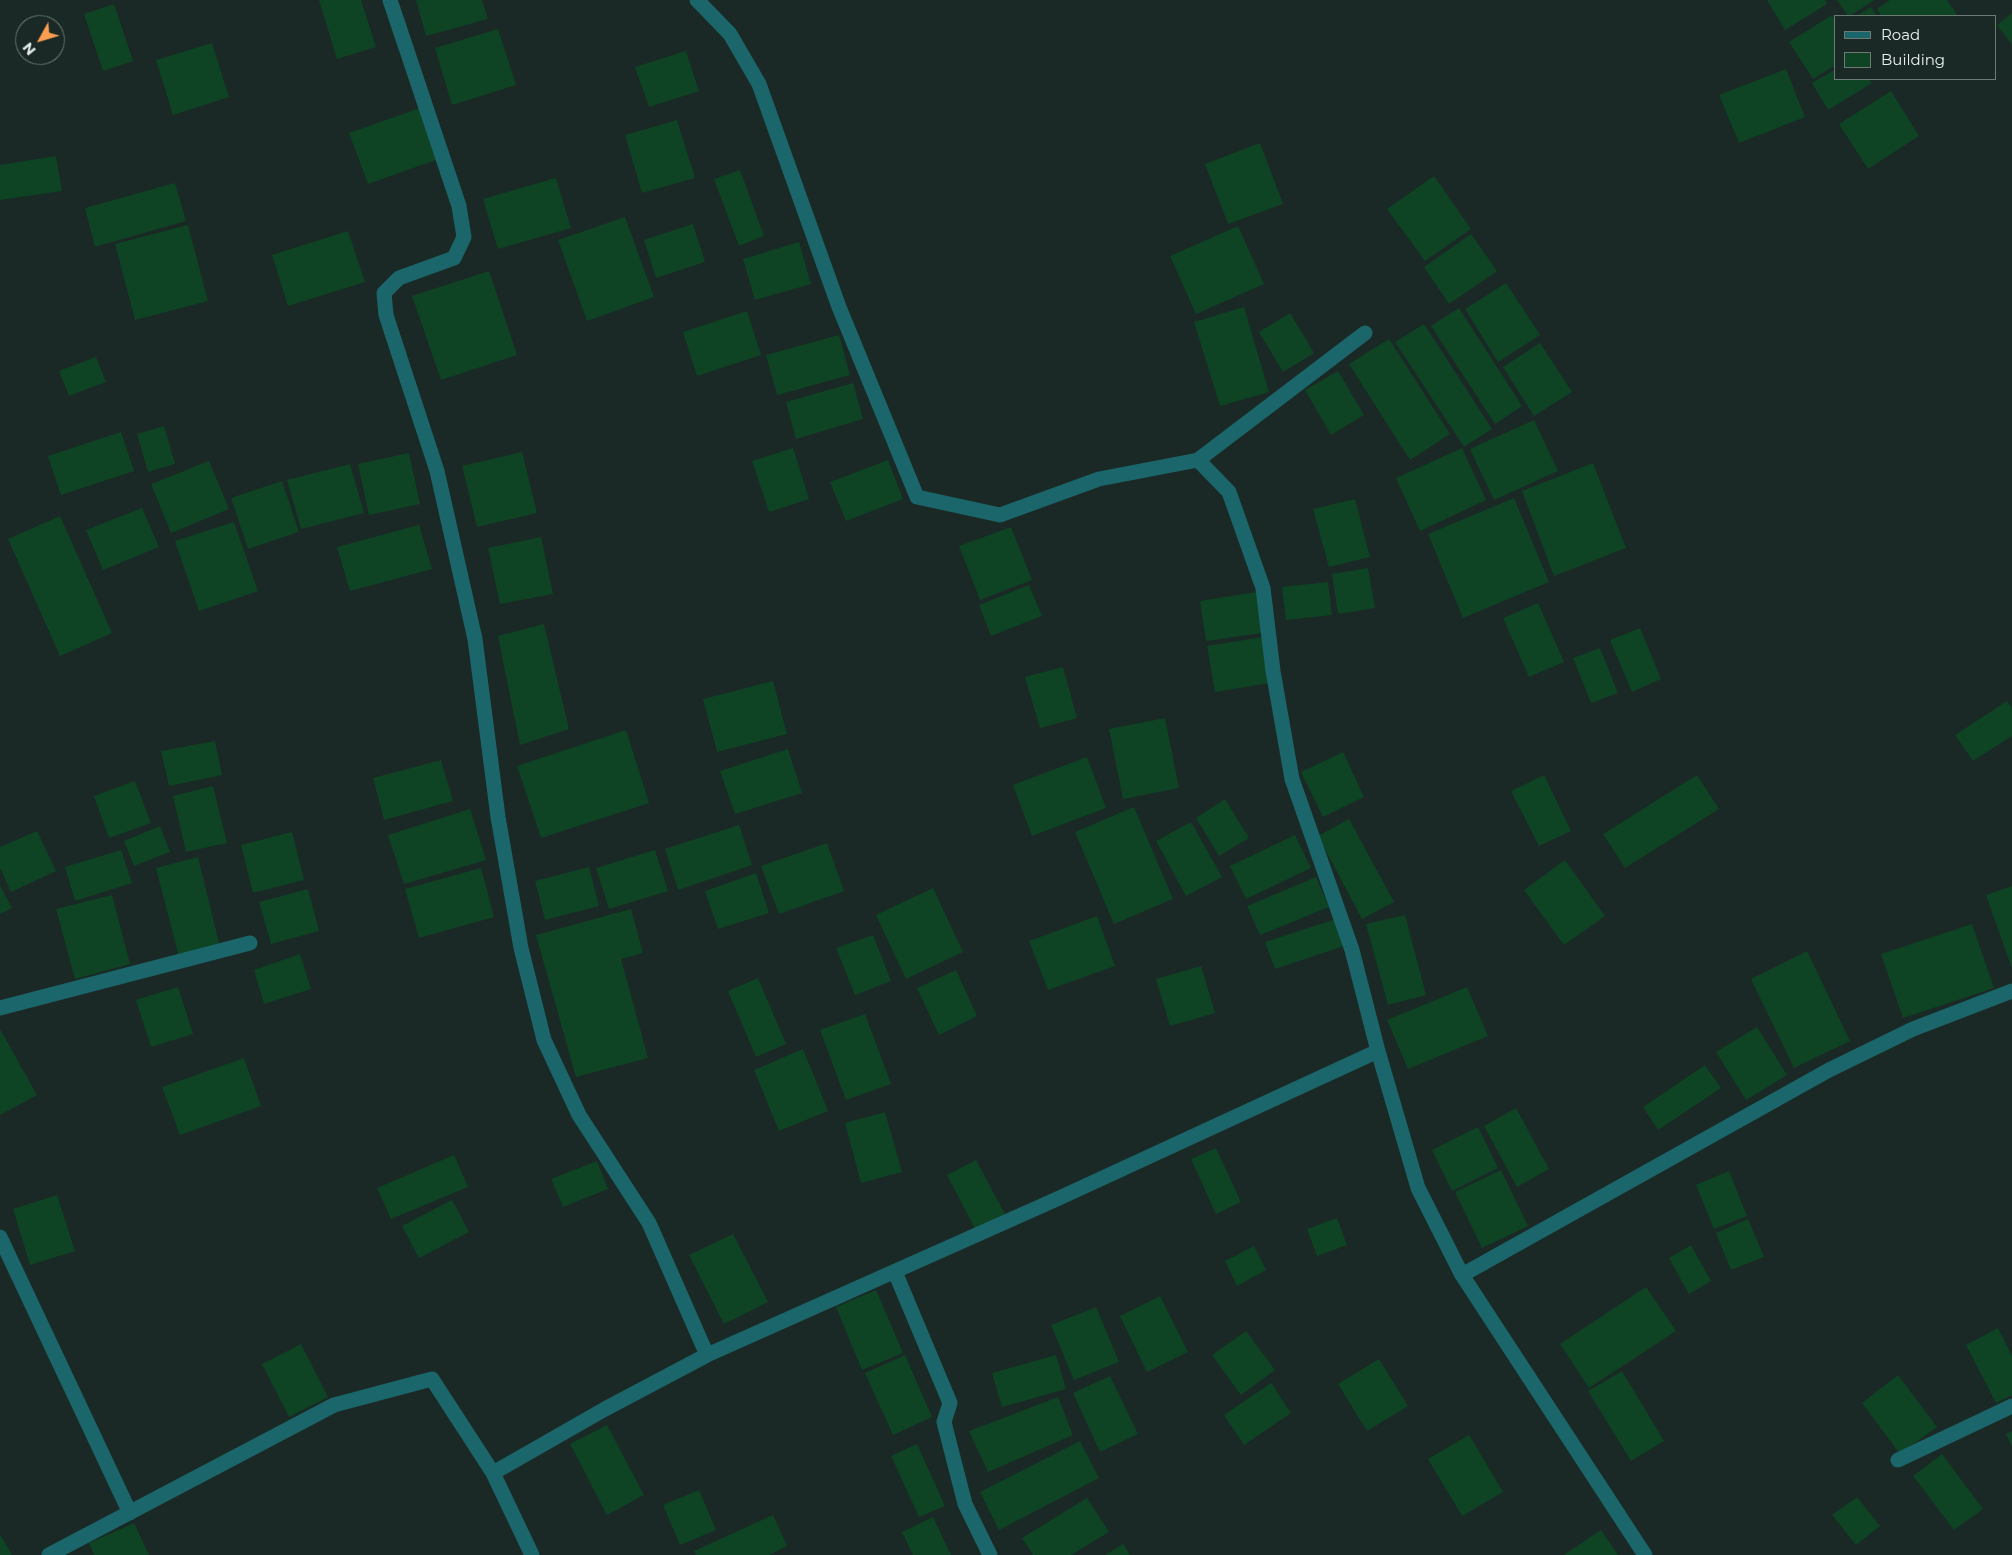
<!DOCTYPE html>
<html>
<head>
<meta charset="utf-8">
<style>
	body { margin:0 }
	#map { position:relative; width:2012px; height:1555px; overflow:hidden; background:#1a2925; font-family:Montserrat,sans-serif }
	canvas { display:block }
	.legend { position:absolute; left:1834px; top:15px; width:162px; height:65px; box-sizing:border-box; background:#1a2925; border:1px solid #6c7975; margin:0; padding:6px 9px; list-style:none; font-size:15px; color:#e7f0ee }
	.legend li { display:flex; align-items:center; gap:10px; height:25px }
	.legend b { width:25px; border:1px solid #6c7975 }
	.north { position:absolute; left:15px; top:15px; width:50px; height:50px; box-sizing:border-box; background:#1a2925; border:1px solid #6c7975; border-radius:50%; rotate:231deg; font-size:14px; font-weight:700; line-height:20px; text-align:center; color:#e7f0ee }
	.north::after { content:''; display:block; margin:auto; width:18px; height:22px; background:#fb9e51; clip-path:polygon(50% 0,100% 100%,50% 72%,0 100%) }
</style>
</head>
<body>
<div id="map">
<canvas width="2012" height="1555"></canvas>
<ul class="legend">
<li><b style="height:6px;background:#1b666a"></b>Road</li>
<li><b style="height:14px;background:#0e4324"></b>Building</li>
</ul>
<div class="north">N</div>
</div>
<script>
const ctx = document.querySelector('canvas').getContext('2d');
ctx.lineJoin = 'round';
function paint(path, color) {
  ctx.fillStyle = color;
  ctx.fill(path, 'evenodd');
}
function shape(rows) {
  const path = new Path2D();
  for (const r of rows) {
    path.moveTo(r[0], r[1]);
    for (let i = 2; i < r.length; i += 2) path.lineTo(r[i], r[i + 1]);
  }
  return path;
}
function trace(path, color, width, dash) {
  ctx.strokeStyle = color;
  ctx.lineWidth = width;
  ctx.lineCap = dash ? 'butt' : 'round';
  ctx.setLineDash(dash || []);
  ctx.stroke(path);
}
const building = shape([
	[319,0,361,0,376,47,337,59],
	[416,0,482,0,488,19,426,36],
	[1767,0,1825,0,1827,4,1785,30],
	[1837,0,1874,0,1850,16,1848,16],
	[1890,0,1947,0,1958,16,1881,16,1877,9],
	[114,4,133,61,103,71,84,14],
	[1871,7,1877,16,1856,16],
	[2012,13,2012,45,1997,25],
	[1832,15,1836,21,1836,65,1813,79,1789,42],
	[498,29,516,85,452,105,435,48],
	[212,43,229,97,173,115,156,60],
	[686,51,699,91,649,107,635,67],
	[1786,69,1805,117,1739,143,1719,95],
	[1836,69,1836,79,1869,79,1872,83,1828,110,1812,83],
	[1891,91,1919,136,1868,169,1839,124],
	[420,108,439,159,368,184,349,133],
	[677,120,695,178,642,193,625,135],
	[1260,143,1283,204,1228,224,1205,164],
	[56,156,62,191,0,200,0,165],
	[740,170,764,236,739,246,714,179],
	[1434,176,1471,229,1425,261,1387,209],
	[556,178,571,228,498,249,483,199],
	[175,183,186,221,95,247,85,208],
	[625,217,654,297,587,321,558,240],
	[693,224,705,262,656,278,644,240],
	[188,225,208,301,135,320,115,244],
	[1238,226,1264,284,1196,314,1170,256],
	[348,231,365,282,288,306,272,255],
	[1471,234,1497,271,1449,304,1424,267],
	[799,242,811,284,755,300,743,259],
	[489,271,517,355,441,380,412,296],
	[1506,283,1540,335,1498,362,1465,309],
	[1244,307,1269,392,1220,406,1194,322],
	[1459,308,1522,406,1495,424,1431,326],
	[747,311,761,355,697,376,683,332],
	[1290,313,1314,353,1283,372,1259,332],
	[1424,324,1492,429,1464,447,1395,342],
	[839,335,850,375,777,395,766,355],
	[1389,339,1450,434,1410,460,1349,364],
	[1540,343,1572,392,1534,416,1503,367],
	[96,357,106,382,69,396,59,371],
	[1338,371,1364,415,1331,435,1305,390],
	[853,383,863,419,796,439,786,402],
	[1534,420,1558,471,1494,500,1470,449],
	[164,426,175,464,148,472,137,434],
	[121,432,134,471,61,495,48,456],
	[793,448,809,499,769,512,752,461],
	[1462,448,1486,500,1420,531,1396,478],
	[522,452,537,513,477,527,462,466],
	[409,453,420,504,369,515,358,464],
	[888,460,903,499,846,521,830,482],
	[209,461,229,509,171,533,151,484],
	[1593,463,1626,548,1554,576,1522,491],
	[350,464,364,513,301,529,287,480],
	[282,481,299,532,248,549,231,498],
	[1514,498,1549,582,1463,618,1428,534],
	[1355,499,1370,557,1329,567,1313,509],
	[142,508,159,547,103,570,86,530],
	[60,516,112,633,60,656,8,539],
	[234,522,258,591,199,611,175,541],
	[419,525,432,569,350,591,337,547],
	[1011,527,1032,580,980,600,959,546],
	[541,537,553,594,500,604,488,548],
	[1368,568,1375,608,1338,614,1332,574],
	[1328,582,1332,615,1286,620,1282,587],
	[1029,585,1042,616,991,636,979,605],
	[1256,592,1262,633,1206,641,1200,601],
	[1538,603,1564,662,1529,677,1503,618],
	[544,624,569,729,520,745,498,636],
	[1640,628,1661,679,1632,692,1610,640],
	[1263,637,1270,683,1215,692,1207,646],
	[1600,648,1618,693,1591,703,1573,658],
	[1063,667,1077,718,1040,728,1025,677],
	[773,681,787,734,717,752,703,699],
	[2007,701,2012,708,2012,736,1973,761,1955,735],
	[1165,718,1179,788,1123,799,1109,729],
	[626,730,649,803,541,838,517,766],
	[215,741,222,775,169,786,161,751],
	[788,749,802,793,735,814,720,771],
	[1343,752,1364,797,1323,817,1301,772],
	[1087,757,1106,808,1032,836,1013,785],
	[441,760,453,801,384,820,373,778],
	[1544,775,1571,831,1539,846,1511,791],
	[1697,775,1719,809,1625,868,1603,834],
	[135,781,151,823,109,838,94,796],
	[213,786,227,843,186,852,173,796],
	[1225,799,1249,838,1219,856,1196,818],
	[1134,807,1173,899,1114,924,1075,832],
	[470,809,486,860,404,884,388,835],
	[1349,819,1394,902,1362,919,1318,836],
	[1191,822,1222,877,1186,896,1156,841],
	[739,825,752,865,678,890,665,849],
	[160,826,170,852,134,866,124,841],
	[37,831,56,871,11,892,0,868,0,847],
	[292,832,304,880,253,893,241,845],
	[1295,835,1311,868,1246,899,1230,866],
	[827,843,844,891,779,914,761,866],
	[121,850,132,883,75,901,65,867],
	[655,850,668,891,609,909,596,868],
	[198,857,220,947,179,957,156,868],
	[1565,860,1605,916,1564,945,1524,890],
	[589,867,599,906,545,920,535,881],
	[481,868,494,917,419,938,405,889],
	[756,873,769,913,718,929,705,891],
	[1316,877,1329,907,1260,935,1247,906],
	[0,885,12,908,0,914],
	[2012,886,2012,969,1986,895],
	[933,888,963,952,906,979,876,915],
	[308,889,319,931,271,944,259,902],
	[112,895,130,964,75,979,56,909],
	[631,909,643,953,621,959,648,1058,576,1077,536,935],
	[1405,915,1426,995,1388,1005,1366,924],
	[1097,916,1115,966,1048,990,1029,941],
	[1336,919,1344,946,1275,969,1265,942],
	[1972,924,1994,988,1903,1018,1881,954],
	[873,935,891,981,855,995,836,948],
	[1807,951,1850,1041,1794,1068,1751,979],
	[300,954,311,989,264,1004,254,970],
	[1201,966,1215,1013,1170,1026,1156,979],
	[956,970,977,1016,939,1035,917,988],
	[758,978,786,1044,756,1057,728,991],
	[178,987,193,1034,151,1047,136,1000],
	[1467,987,1488,1036,1408,1069,1387,1020],
	[865,1014,891,1084,846,1100,820,1030],
	[1757,1027,1787,1075,1746,1100,1716,1052],
	[0,1029,37,1095,0,1115],
	[803,1049,828,1111,779,1131,754,1070],
	[244,1058,261,1106,180,1135,162,1087],
	[1705,1065,1721,1088,1658,1130,1643,1107],
	[1516,1108,1549,1169,1517,1187,1484,1126],
	[885,1112,902,1172,861,1183,845,1123],
	[1478,1127,1498,1168,1452,1191,1432,1150],
	[1216,1148,1241,1202,1216,1214,1191,1159],
	[454,1155,468,1187,391,1219,377,1188],
	[976,1160,1005,1214,975,1229,947,1175],
	[597,1161,608,1189,563,1207,551,1179],
	[1501,1170,1528,1226,1482,1248,1455,1192],
	[1729,1171,1747,1216,1714,1229,1696,1185],
	[57,1195,75,1251,30,1265,13,1209],
	[452,1200,469,1232,419,1258,402,1226],
	[1337,1218,1347,1245,1317,1256,1307,1229],
	[1748,1219,1764,1257,1731,1270,1716,1233],
	[733,1234,768,1302,724,1324,689,1255],
	[1691,1245,1711,1281,1689,1294,1669,1258],
	[1254,1246,1266,1270,1237,1286,1225,1261],
	[1646,1287,1676,1331,1589,1388,1560,1344],
	[876,1290,903,1353,862,1370,836,1307],
	[1160,1296,1188,1352,1147,1372,1120,1316],
	[1096,1307,1119,1362,1074,1380,1051,1325],
	[1998,1328,2012,1356,2012,1395,1996,1403,1966,1345],
	[1246,1331,1275,1370,1241,1395,1212,1355],
	[301,1344,328,1397,289,1417,262,1364],
	[905,1355,932,1417,893,1435,865,1373],
	[1056,1355,1066,1389,1002,1407,992,1373],
	[1379,1359,1408,1406,1367,1431,1338,1384],
	[1622,1371,1664,1441,1631,1461,1588,1391],
	[1898,1375,1937,1427,1900,1454,1862,1403],
	[1110,1376,1138,1434,1100,1452,1073,1393],
	[1271,1383,1291,1413,1244,1445,1224,1415],
	[1058,1397,1073,1435,988,1472,969,1431],
	[607,1425,644,1495,607,1515,570,1444],
	[2012,1431,2012,1447,2006,1434],
	[1469,1435,1503,1492,1462,1516,1428,1459],
	[1080,1441,1099,1478,999,1530,980,1492],
	[917,1444,945,1506,919,1517,891,1456],
	[1942,1454,1983,1509,1954,1530,1913,1476],
	[699,1490,716,1530,680,1545,663,1505],
	[1857,1497,1880,1526,1856,1545,1832,1515],
	[1087,1498,1109,1532,1071,1555,1033,1555,1022,1538],
	[773,1515,787,1546,769,1555,696,1555,694,1551],
	[933,1517,951,1555,913,1555,902,1532],
	[134,1523,149,1555,94,1555,89,1543],
	[1601,1530,1618,1555,1564,1555],
	[0,1534,12,1555,0,1555],
	[1123,1544,1130,1555,1105,1555]
]);
const street = shape([
	[390,0,459,206,464,237,454,258,399,278,384,293,386,315,437,471,475,639,498,817,521,948,544,1040,579,1115,649,1223,707,1355],
	[697,0,730,34,759,84,839,307,917,497,1000,515,1099,479,1198,460,1229,492,1263,588,1273,671,1292,779,1352,950,1378,1051,1418,1188,1462,1275,1645,1555],
	[1198,460,1365,333],
	[0,1008,250,943],
	[0,1237,130,1513],
	[895,1272,950,1403,944,1422,965,1504,990,1555],
	[1462,1275,1829,1070,1913,1029,2012,991],
	[1898,1460,2012,1406],
	[493,1473,532,1555],
	[49,1555,334,1405,432,1379,493,1473,605,1409,707,1355,1057,1199,1378,1051]
]);
paint(building, '#0e4324');
trace(street, '#1b666a', 15);
</script>
</body>
</html>
